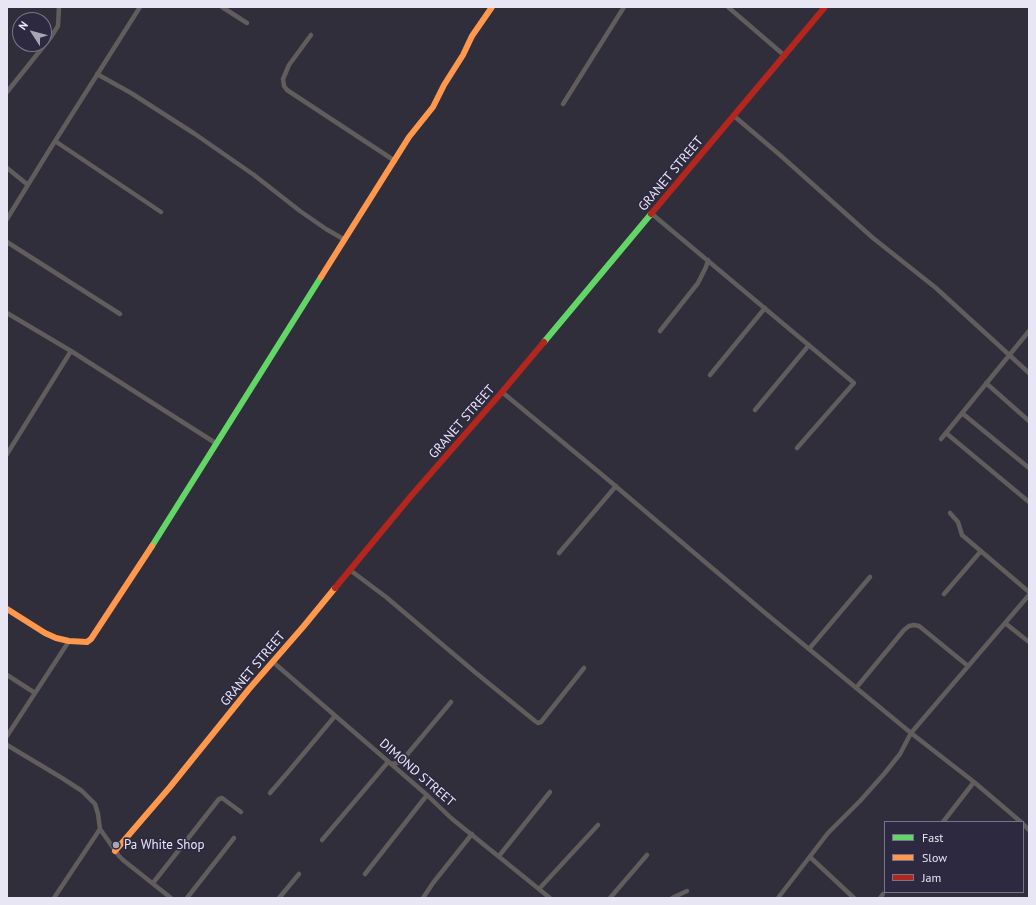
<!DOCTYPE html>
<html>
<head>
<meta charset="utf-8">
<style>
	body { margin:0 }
	#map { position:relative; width:1036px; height:905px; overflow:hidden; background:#302e3b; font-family:"PT Sans",sans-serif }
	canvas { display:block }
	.frame { position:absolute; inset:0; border:8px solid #e8e6f5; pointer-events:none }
	.legend { position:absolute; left:884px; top:821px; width:140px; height:72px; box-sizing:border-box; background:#2d2940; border:1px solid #787588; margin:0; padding:5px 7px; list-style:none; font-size:12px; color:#e8e6f5 }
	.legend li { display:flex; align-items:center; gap:8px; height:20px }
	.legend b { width:20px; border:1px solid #787588 }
	.north { position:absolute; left:12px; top:12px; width:40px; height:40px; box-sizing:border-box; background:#2d2940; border:1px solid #787588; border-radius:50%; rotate:306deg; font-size:11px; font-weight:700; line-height:16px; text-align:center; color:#e8e6f5 }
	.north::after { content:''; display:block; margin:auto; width:14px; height:18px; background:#a8a6b4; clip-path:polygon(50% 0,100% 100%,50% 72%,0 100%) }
</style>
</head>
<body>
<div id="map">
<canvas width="1036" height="905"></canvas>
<div class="frame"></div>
<ul class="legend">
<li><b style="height:5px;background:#63d668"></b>Fast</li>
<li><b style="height:5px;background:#ff974d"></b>Slow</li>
<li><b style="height:5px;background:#b3261e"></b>Jam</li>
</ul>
<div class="north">N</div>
</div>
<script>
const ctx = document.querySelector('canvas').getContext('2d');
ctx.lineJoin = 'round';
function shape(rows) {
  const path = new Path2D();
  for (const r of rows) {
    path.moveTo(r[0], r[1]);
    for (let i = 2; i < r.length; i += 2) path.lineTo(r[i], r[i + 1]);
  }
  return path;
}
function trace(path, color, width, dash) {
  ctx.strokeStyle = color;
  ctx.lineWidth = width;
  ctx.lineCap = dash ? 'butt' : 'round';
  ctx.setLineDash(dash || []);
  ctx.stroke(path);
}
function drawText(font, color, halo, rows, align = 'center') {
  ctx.font = font + ' "PT Sans",sans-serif';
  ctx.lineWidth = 3.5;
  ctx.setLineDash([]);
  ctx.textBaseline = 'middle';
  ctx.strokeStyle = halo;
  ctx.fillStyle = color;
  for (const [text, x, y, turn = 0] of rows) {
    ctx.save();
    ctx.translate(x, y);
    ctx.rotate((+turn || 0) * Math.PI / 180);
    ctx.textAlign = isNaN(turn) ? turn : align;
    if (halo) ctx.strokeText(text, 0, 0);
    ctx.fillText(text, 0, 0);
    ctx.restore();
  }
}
const street = shape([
	[222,7,247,23],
	[728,7,785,56],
	[311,35,289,65,283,79,284,86,287,90,395,161],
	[97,74,131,93,195,134,254,175,300,211,326,229,345,240],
	[7,92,51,37,58,26,59,7],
	[563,104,624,7],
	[734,116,780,155,873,238,936,288,1029,373],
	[55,141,161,212],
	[7,168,28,185],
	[652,214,854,383,797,448],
	[7,219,50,149,140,7],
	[7,242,120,314],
	[7,313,71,351,217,444],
	[660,331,698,283,706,267,708,260],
	[710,375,765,308],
	[986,383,1029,421],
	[502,392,600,473,764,612,911,733,974,782,1021,822],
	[755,410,809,345],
	[962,413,1029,468],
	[946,433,1029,502],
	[941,439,1029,331],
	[7,454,71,351],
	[950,513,958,522,962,535,1029,592],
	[559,553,616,486],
	[350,570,386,597,476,673,535,721,538,723,541,722,584,668],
	[944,594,981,551],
	[1005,623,1029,642],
	[809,649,870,577],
	[273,662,427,795,451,818,550,898],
	[7,675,35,693],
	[856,688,904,630,909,626,914,625,919,626,924,630,968,666],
	[7,736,69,641],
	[7,745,62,778,82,791,95,804,98,814,100,829,119,856,123,860,171,898],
	[391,764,397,763,402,761,405,757,451,702],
	[270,793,289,771,335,716],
	[943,822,974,782],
	[1023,824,1029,830],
	[322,840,388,762],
	[499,856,550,792],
	[810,857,854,898],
	[365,874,427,795],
	[153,883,219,799,222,798,241,812],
	[539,889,598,825],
	[54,898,100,829],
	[187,898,234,838],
	[279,898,299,874],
	[423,898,433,883,472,834],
	[610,898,647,855],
	[672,898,687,891],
	[778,898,828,833,860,801,884,774,900,754,911,733,1029,595],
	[880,898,883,894]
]);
const fast = shape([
	[544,342,651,214],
	[152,546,321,277]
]);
const slow = shape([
	[321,277,409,137,433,107,444,85,463,55,472,36,492,7],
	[7,609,45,633,56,638,69,641,87,642,91,639,152,546],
	[115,851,170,787,249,689,303,627,335,588]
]);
const jam = shape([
	[651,214,825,7],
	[335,588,411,496,502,392,544,342]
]);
const markers = [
	[116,845,4,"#a8a6b4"]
];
const streetNames = [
	["GRANET STREET",671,174,-50],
	["GRANET STREET",462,422,-49],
	["GRANET STREET",253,669,-50],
	["DIMOND STREET",417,773,41]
];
const poiNames = [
	["Pa White Shop",124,845]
];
trace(street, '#615d5d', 4.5);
trace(fast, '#63d668', 6);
trace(slow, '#ff974d', 6);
trace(jam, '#b3261e', 6);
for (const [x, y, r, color] of markers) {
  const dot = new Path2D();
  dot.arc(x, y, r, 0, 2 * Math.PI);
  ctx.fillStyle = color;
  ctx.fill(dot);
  trace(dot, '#2d2940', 1.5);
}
drawText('13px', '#e8e6f5', '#2d2940', streetNames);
drawText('13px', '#e8e6f5', '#2d2940', poiNames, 'left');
</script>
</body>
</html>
